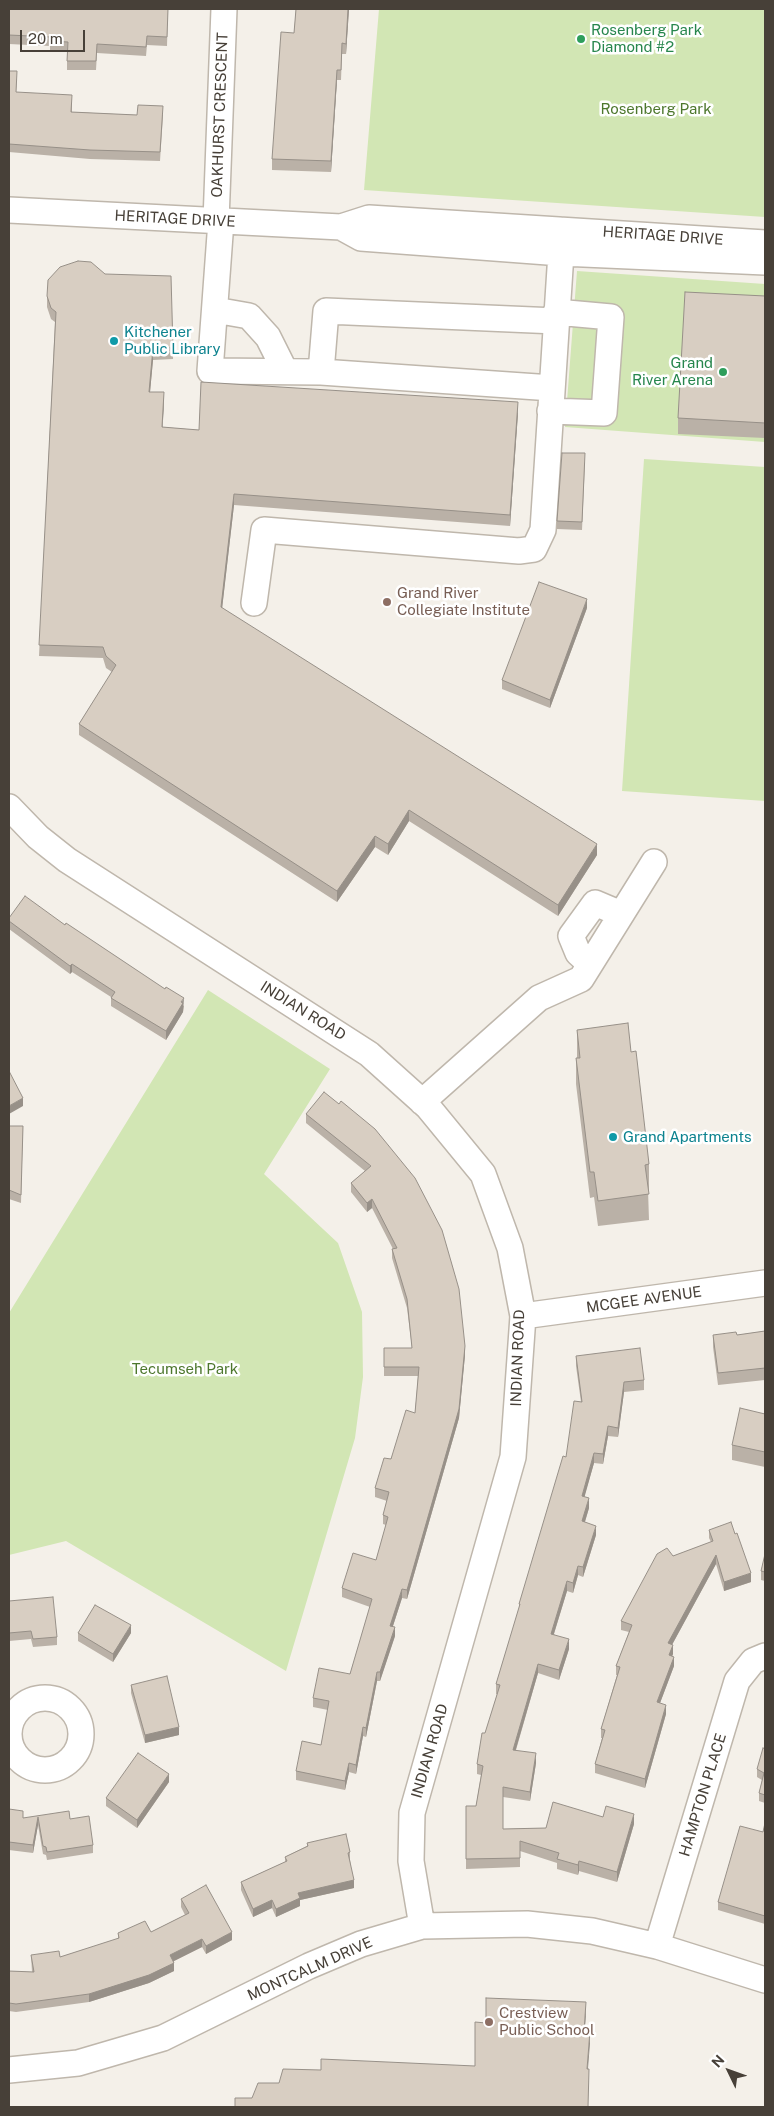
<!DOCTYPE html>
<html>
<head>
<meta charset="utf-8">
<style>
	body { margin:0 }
	#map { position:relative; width:774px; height:2116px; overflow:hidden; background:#f4f0e9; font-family:"Public Sans",sans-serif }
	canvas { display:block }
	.frame { position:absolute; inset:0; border:10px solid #474038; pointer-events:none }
	.north { position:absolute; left:704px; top:2046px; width:50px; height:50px; -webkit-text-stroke:4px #fff; paint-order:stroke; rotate:312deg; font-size:14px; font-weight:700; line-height:20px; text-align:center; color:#474038 }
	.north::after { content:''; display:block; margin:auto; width:18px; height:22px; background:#474038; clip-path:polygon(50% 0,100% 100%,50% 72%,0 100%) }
	.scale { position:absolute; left:20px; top:30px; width:65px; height:22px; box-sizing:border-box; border:2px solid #474038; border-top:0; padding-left:6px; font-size:15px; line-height:18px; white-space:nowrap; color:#474038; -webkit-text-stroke:4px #fff; paint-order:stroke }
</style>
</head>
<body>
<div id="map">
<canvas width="774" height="2116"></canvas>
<div class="frame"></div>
<div class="north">N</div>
<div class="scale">20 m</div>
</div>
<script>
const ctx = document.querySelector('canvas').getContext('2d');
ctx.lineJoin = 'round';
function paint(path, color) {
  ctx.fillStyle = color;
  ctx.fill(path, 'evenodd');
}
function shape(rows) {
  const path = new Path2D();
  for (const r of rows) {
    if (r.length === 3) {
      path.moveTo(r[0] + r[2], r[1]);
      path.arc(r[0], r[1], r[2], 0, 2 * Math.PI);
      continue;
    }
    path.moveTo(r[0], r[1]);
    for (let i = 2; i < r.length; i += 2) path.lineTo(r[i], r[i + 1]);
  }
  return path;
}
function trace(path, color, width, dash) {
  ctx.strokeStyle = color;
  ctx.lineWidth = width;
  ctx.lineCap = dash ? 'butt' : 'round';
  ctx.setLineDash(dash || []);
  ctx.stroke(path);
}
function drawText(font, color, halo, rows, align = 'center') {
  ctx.font = font + ' "Public Sans",sans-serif';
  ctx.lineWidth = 5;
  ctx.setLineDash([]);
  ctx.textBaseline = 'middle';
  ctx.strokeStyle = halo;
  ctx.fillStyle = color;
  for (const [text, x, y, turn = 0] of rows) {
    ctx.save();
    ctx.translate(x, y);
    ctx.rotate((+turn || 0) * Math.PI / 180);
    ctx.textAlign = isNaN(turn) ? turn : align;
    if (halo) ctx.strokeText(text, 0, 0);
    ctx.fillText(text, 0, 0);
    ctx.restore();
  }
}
const green = shape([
	[379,9,765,9,765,217,364,190],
	[577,271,765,284,765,442,565,427],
	[644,459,765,467,765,801,622,791],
	[208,990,330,1069,264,1174,338,1243,362,1312,363,1377,355,1438,286,1671,66,1541,9,1555,9,1313]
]);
const minor = shape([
	[9,210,341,227,369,218,765,243],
	[216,221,224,9],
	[221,221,210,371,321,372],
	[341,227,361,238,561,253,765,262],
	[215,310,249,316,268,337,285,371],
	[552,388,321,372,326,311,556,321],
	[550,411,604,413,611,317,556,312],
	[254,603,264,530,519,551,534,549,543,530,561,253,560,230],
	[9,807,38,837,67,860,369,1054,428,1107,483,1174,510,1248,523,1316,513,1457,412,1813,411,1861,422,1926],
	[590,964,578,953,571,936,595,903,621,914],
	[422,1102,539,998,581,979,654,862],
	[523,1316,765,1283],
	[45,1734,36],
	[657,1946,737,1681,753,1661,765,1656],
	[9,2070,78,2063,163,2038,309,1966,361,1944,422,1926,527,1924,592,1931,657,1946,765,1980]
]);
const wall = shape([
	[9,9,168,9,167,46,147,45,146,56,97,53,96,70,67,70,67,51,50,50,50,46,9,44],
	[296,9,349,9,346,54,342,54,341,80,337,80,331,172,272,170,272,159,294,33],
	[9,71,17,80,16,92,72,104,72,112,137,115,163,115,160,161,90,159,9,152],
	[47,296,173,348,173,359,153,360,150,392,164,403,162,427,199,430,518,413,510,526,234,505,222,608,597,855,558,916,409,821,388,855,375,847,337,902,79,735,79,724,112,672,106,668,103,658,39,656,55,322,51,319,47,307],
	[765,296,765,438,678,434,678,418],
	[585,462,582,530,557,529,557,521],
	[587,608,550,708,502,689,502,680],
	[9,918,65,925,184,1006,183,1012,166,1040,111,1006,111,997,72,972,70,974,9,929],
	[577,1030,631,1052,649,1164,649,1190,648,1190,649,1220,598,1226,594,1197,590,1198,576,1084,576,1058,577,1058],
	[339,1104,465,1355,459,1418,407,1599,402,1598,393,1626,395,1636,380,1681,377,1681,366,1737,363,1736,356,1774,349,1772,345,1790,296,1780,296,1771,321,1745,328,1710,313,1707,313,1698,350,1674,370,1607,342,1597,342,1588,376,1560,386,1525,383,1524,383,1515,387,1501,375,1497,375,1488,415,1413,418,1376,384,1376,384,1348,412,1348,407,1308,392,1258,392,1249,393,1249,372,1208,367,1212,351,1192,351,1183,365,1171,306,1123,306,1114],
	[9,1126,23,1126,21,1203,9,1199],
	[765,1331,765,1380,718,1385,713,1347,713,1335,737,1335],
	[576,1356,644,1380,644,1390,624,1392,618,1437,608,1436,603,1464,594,1463,584,1497,589,1508,585,1522,596,1535,583,1577,578,1575,573,1593,567,1591,554,1634,569,1649,559,1680,538,1673,516,1750,536,1763,530,1801,503,1797,503,1829,546,1828,603,1817,634,1824,617,1882,579,1871,578,1875,557,1869,557,1863,520,1851,520,1867,466,1869,466,1806,476,1806,481,1775,477,1774,477,1764,497,1694,496,1694,496,1684,519,1609,519,1604,566,1457,581,1402,576,1366],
	[765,1414,765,1467,732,1460,732,1445],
	[709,1530,751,1582,724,1591,716,1564,672,1645,673,1654,672,1656,674,1666,660,1703,666,1714,645,1788,595,1773,595,1764,602,1738,601,1738,601,1729,617,1675,616,1675,616,1666,629,1632,621,1630,621,1621,673,1556,711,1542,709,1538],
	[765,1554,765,1581,761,1580,761,1571],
	[9,1601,57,1637,57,1645,33,1647,31,1639,9,1641],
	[78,1633,131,1633,113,1662,78,1641],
	[131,1685,179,1735,145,1743,131,1693],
	[765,1749,765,1803,759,1801,759,1793,762,1780,757,1777,757,1769],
	[169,1782,137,1828,106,1806,106,1798],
	[9,1809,23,1818,70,1819,93,1845,93,1853,47,1860,46,1855,43,1854,38,1825,33,1853,9,1850],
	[765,1823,765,1924,718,1910,718,1902,763,1832],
	[307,1843,350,1852,350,1860,354,1888,300,1900,300,1906,276,1917,272,1908,253,1917,241,1890,241,1882,285,1862,285,1857,307,1846],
	[181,1899,232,1940,206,1954,202,1947,174,1961,174,1971,149,1983,89,2002,16,2012,9,2011,9,1971,32,1972,31,1955,60,1957,118,1939,118,1933,151,1932,185,1915,181,1907]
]);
const shadedWall = shape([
	[348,9,349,9,346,54,346,44],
	[337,70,337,80,331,172,331,161],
	[153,348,153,360,149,403,149,392],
	[164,392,164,403,162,438,162,427],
	[518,402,518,413,510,526,510,515],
	[234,494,234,505,221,618,221,607],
	[587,599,587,608,550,708,550,700],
	[409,810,409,821,388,855,388,844],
	[375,836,375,847,337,902,337,891],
	[597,844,597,855,558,916,558,905],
	[72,964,72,972,70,974,70,966],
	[184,998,183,1012,166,1040,166,1031],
	[23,1098,23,1106,9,1114,9,1106],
	[372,1199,372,1208,367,1212,367,1203],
	[465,1346,465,1355,459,1418,407,1599,407,1590],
	[624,1382,624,1392,618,1437,618,1428],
	[608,1426,608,1436,603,1464,603,1454],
	[594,1453,594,1463,582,1506,582,1496],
	[589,1498,589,1508,582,1531,582,1521],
	[596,1526,596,1535,583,1577,583,1567],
	[716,1555,716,1564,668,1652,668,1643],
	[578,1566,578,1575,573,1593,573,1583],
	[751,1573,751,1582,724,1591,724,1582],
	[567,1581,567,1591,551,1643,551,1634],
	[402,1589,402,1598,390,1635,390,1626],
	[131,1625,131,1633,113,1662,113,1654],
	[395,1627,395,1636,380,1681,380,1672],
	[569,1639,569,1649,559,1680,559,1670],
	[673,1645,673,1654,669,1664,669,1655],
	[674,1657,674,1666,657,1711,657,1702],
	[538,1664,538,1673,513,1759,513,1750],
	[377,1672,377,1681,366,1737,366,1728],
	[666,1705,666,1714,645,1788,645,1779],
	[179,1727,179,1735,145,1743,145,1735],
	[363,1727,363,1736,356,1774,356,1765],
	[536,1753,536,1763,530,1801,530,1792],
	[349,1763,349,1772,345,1790,345,1781],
	[169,1774,169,1782,137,1828,137,1820],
	[634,1814,634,1824,617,1882,617,1872],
	[38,1817,38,1825,33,1853,33,1845],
	[579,1861,579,1871,578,1875,578,1865],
	[354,1880,354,1888,300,1900,300,1906,276,1917,276,1909,298,1893],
	[272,1900,272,1908,253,1917,253,1909],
	[232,1932,232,1940,206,1954,206,1946],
	[202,1939,202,1947,170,1963,170,1955],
	[174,1963,174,1971,149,1983,89,2002,89,1994],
	[586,2002,586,2014,584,2043,584,2031],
	[590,2031,590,2043,587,2081,587,2069]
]);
const building = shape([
	[9,9,168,9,167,37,147,36,146,47,97,44,96,61,67,61,68,42,50,41,51,37,9,35,9,9],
	[296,9,348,9,346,44,342,43,341,70,337,70,331,161,272,159,281,32,294,33,296,9],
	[9,71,17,71,16,92,72,95,71,112,137,115,138,105,163,106,160,152,90,150,9,144,9,71],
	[78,261,91,262,105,274,171,276,173,348,153,348,149,392,164,392,162,427,199,430,201,382,518,402,510,515,234,494,221,607,597,844,558,905,409,810,388,844,375,836,337,891,79,724,116,665,106,656,103,647,39,645,56,312,51,308,47,296,48,280,60,267,78,261],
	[685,292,765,296,765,423,678,418,685,292],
	[562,453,585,453,582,522,557,521,562,453],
	[539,582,587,599,550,700,502,680,539,582],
	[25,896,65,925,66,923,165,989,166,987,184,998,181,1002,183,1003,166,1031,111,998,115,992,72,964,70,966,9,921,9,918,25,896],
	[628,1023,631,1052,636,1051,649,1164,645,1165,649,1194,598,1201,594,1172,590,1172,576,1058,580,1058,577,1030,628,1023],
	[9,1071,23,1098,9,1106,9,1071],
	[324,1092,339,1104,341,1101,375,1129,415,1178,442,1230,459,1289,465,1346,459,1409,407,1590,402,1589,390,1626,395,1627,380,1672,377,1672,366,1728,363,1727,356,1765,349,1763,345,1781,296,1771,302,1741,321,1745,329,1701,313,1698,319,1668,350,1674,372,1599,342,1588,353,1553,376,1560,388,1517,383,1515,389,1492,375,1488,384,1458,391,1459,406,1410,415,1413,419,1367,384,1367,384,1348,412,1348,407,1299,392,1249,397,1248,372,1199,367,1203,351,1183,371,1166,306,1114,324,1092],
	[9,1126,23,1126,21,1195,9,1190,9,1126],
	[765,1331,765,1368,718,1373,713,1335,736,1332,737,1335,765,1331],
	[640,1348,644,1380,624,1382,618,1428,608,1426,603,1454,594,1453,582,1496,589,1498,582,1521,596,1526,583,1567,578,1566,573,1583,567,1581,551,1634,569,1639,559,1670,538,1664,513,1750,536,1753,530,1792,503,1787,503,1829,546,1828,553,1802,603,1817,606,1806,634,1814,617,1872,579,1861,578,1865,557,1859,559,1853,520,1841,520,1858,466,1859,466,1806,476,1806,483,1766,477,1764,482,1733,485,1733,500,1685,496,1684,520,1604,519,1604,563,1456,566,1457,574,1401,582,1402,576,1356,640,1348],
	[740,1408,765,1414,765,1452,732,1445,740,1408],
	[731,1522,735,1534,737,1533,751,1573,724,1582,716,1555,668,1643,673,1645,669,1655,674,1657,657,1702,666,1705,645,1779,595,1764,605,1730,601,1729,620,1667,616,1666,632,1625,621,1621,657,1554,667,1548,673,1556,713,1541,709,1530,731,1522],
	[765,1554,765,1572,761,1571,765,1554],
	[53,1597,57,1637,33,1639,31,1631,9,1633,9,1601,53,1597],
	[95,1605,131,1625,113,1654,78,1633,95,1605],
	[167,1676,179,1727,145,1735,131,1685,167,1676],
	[763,1748,765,1749,765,1795,759,1793,764,1773,757,1769,763,1748],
	[138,1753,169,1774,137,1820,106,1798,138,1753],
	[9,1809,23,1811,23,1818,69,1811,70,1819,89,1816,93,1845,47,1852,46,1847,43,1846,38,1817,33,1845,9,1842,9,1809],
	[765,1823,765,1916,718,1902,740,1826,763,1832,765,1823],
	[346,1834,350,1852,348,1853,354,1880,298,1893,300,1898,276,1909,272,1900,253,1909,241,1882,287,1861,285,1857,308,1846,307,1843,346,1834],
	[206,1885,232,1932,206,1946,202,1939,170,1955,174,1963,149,1975,89,1994,16,2004,9,2003,9,1971,34,1972,31,1955,59,1951,60,1957,119,1938,118,1933,145,1921,151,1932,189,1913,181,1899,206,1885],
	[486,1998,586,2002,584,2031,590,2031,587,2069,589,2069,588,2107,235,2107,235,2098,252,2098,258,2083,279,2083,283,2069,321,2070,321,2059,475,2066,475,2022,486,2023,486,1998]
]);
const markers = [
	[581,39,5,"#2e9e5b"],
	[114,341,5,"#0f9aa8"],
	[723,372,5,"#2e9e5b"],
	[387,602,5,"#8d6e63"],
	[613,1137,5,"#0f9aa8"],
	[489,2022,5,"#8d6e63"]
];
const leisureNames = [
	["Rosenberg Park",591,30],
	["Diamond #2",591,47],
	["Grand",713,363,"right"],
	["River Arena",713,380,"right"]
];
const parkNames = [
	["Rosenberg Park",656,109],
	["Tecumseh Park",185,1369]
];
const streetNames = [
	["OAKHURST CRESCENT",220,115,-88],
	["HERITAGE DRIVE",175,219,3],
	["HERITAGE DRIVE",663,236,4],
	["INDIAN ROAD",303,1011,32],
	["MCGEE AVENUE",644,1300,-8],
	["INDIAN ROAD",518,1358,-88],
	["INDIAN ROAD",430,1751,-74],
	["HAMPTON PLACE",703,1795,-73],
	["MONTCALM DRIVE",310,1969,-24]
];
const cultureNames = [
	["Kitchener",124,332],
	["Public Library",124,349],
	["Grand Apartments",623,1137]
];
const educationNames = [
	["Grand River",397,593],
	["Collegiate Institute",397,610],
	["Crestview",499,2013],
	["Public School",499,2030]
];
paint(green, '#d2e6b4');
trace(minor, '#bfb7ac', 28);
trace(minor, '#fff', 25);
paint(wall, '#bab1a7');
paint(shadedWall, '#979088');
paint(building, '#d8cec2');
trace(building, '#979088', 1);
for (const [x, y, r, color] of markers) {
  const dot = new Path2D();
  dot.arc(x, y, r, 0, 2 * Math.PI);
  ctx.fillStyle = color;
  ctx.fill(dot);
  trace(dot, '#fff', 2);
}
drawText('15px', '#27864d', '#fff', leisureNames, 'left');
drawText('15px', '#4d772d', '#fff', parkNames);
drawText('15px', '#474038', '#fff', streetNames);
drawText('15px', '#0d838f', '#fff', cultureNames, 'left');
drawText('15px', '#785e54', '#fff', educationNames, 'left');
</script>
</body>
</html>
